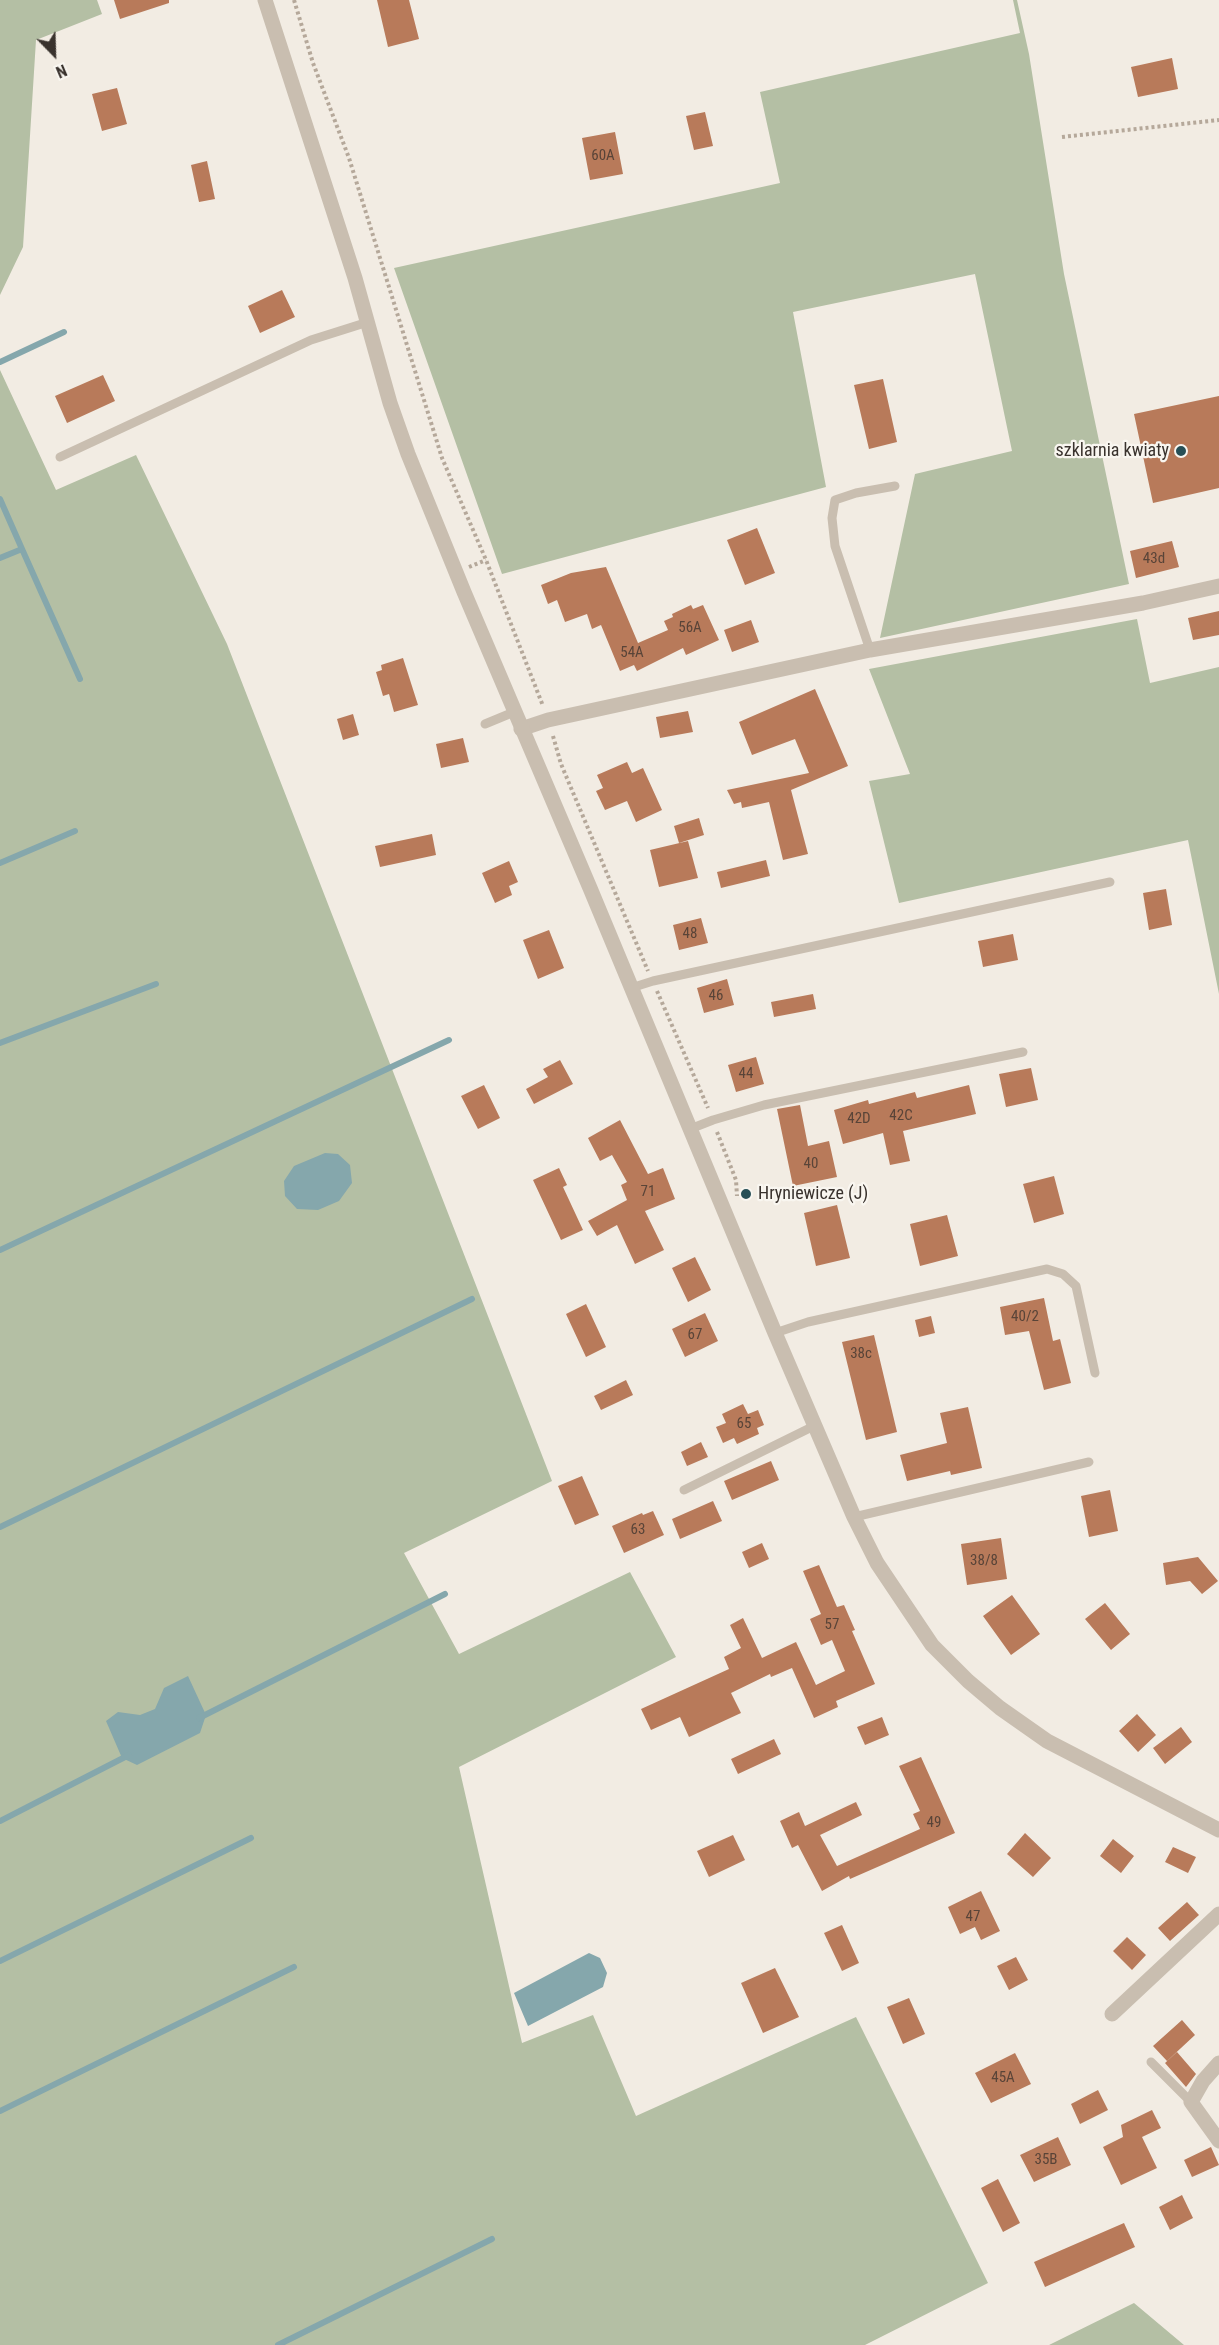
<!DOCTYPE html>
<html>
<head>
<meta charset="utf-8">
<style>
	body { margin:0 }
	#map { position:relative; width:1219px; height:2345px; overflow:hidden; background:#f2ece3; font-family:"Roboto Condensed",sans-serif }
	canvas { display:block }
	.north { position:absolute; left:24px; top:24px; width:60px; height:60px; -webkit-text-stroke:4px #f9f6f0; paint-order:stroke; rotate:157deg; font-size:16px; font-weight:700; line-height:24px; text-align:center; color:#39322d }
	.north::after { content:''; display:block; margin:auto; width:21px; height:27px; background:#39322d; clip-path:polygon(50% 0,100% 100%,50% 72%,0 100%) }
</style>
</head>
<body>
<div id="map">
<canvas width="1219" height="2345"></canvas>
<div class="north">N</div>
</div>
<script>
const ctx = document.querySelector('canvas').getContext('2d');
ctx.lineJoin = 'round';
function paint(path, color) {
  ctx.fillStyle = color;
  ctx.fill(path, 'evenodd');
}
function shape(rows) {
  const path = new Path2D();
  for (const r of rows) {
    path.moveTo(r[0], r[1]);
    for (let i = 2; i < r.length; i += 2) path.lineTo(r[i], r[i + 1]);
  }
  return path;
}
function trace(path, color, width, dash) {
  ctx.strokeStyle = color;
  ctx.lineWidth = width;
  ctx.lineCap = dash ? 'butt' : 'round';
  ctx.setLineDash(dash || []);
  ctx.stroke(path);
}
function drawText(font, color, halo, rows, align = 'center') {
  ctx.font = font + ' "Roboto Condensed",sans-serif';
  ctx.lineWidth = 4.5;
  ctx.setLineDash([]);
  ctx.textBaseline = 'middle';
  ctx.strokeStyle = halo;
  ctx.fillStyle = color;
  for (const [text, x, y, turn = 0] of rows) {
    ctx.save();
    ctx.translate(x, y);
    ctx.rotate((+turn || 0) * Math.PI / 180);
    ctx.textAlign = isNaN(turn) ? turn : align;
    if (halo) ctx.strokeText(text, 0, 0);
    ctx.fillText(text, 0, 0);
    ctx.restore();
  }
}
const green = shape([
	[0,0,97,0,102,14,36,40,23,247,0,295],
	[1013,0,1017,0,1029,54,1064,274,1129,584,880,638,915,474,1012,451,975,274,793,312,826,487,502,574,394,268,780,183,760,92,1020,33],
	[0,370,56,490,136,455,227,644,552,1481,404,1553,459,1654,630,1572,676,1657,459,1767,522,2043,593,2015,636,2116,856,2017,988,2283,865,2345,0,2345],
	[1137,619,1150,683,1219,667,1219,994,1188,840,899,903,869,781,910,774,869,669],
	[1134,2303,1184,2345,1049,2345]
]);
const water = shape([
	[325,1153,338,1154,350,1165,352,1183,339,1201,318,1210,297,1209,285,1196,284,1181,294,1166],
	[188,1676,206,1715,200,1733,137,1765,122,1758,106,1721,118,1712,140,1715,155,1709,164,1688],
	[589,1953,600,1958,607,1973,603,1987,528,2026,514,1993]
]);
const stream = shape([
	[0,362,64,332],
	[0,499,22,549,0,558],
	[22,549,80,679],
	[0,863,75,831],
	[0,1043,156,984],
	[0,1250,449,1040],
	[0,1527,472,1299],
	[199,1718,445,1594],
	[0,1821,129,1755],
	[0,1961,251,1838],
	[0,2111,294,1967],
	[278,2345,492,2239]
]);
const building = shape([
	[114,0,169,0,169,3,120,19],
	[377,0,409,0,419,39,388,47],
	[1172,58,1178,89,1138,97,1131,67],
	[117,88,127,124,102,131,92,94],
	[705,112,713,146,694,150,686,116],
	[615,132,623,174,590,180,582,138],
	[207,161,215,199,199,202,191,165],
	[282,290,295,317,260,333,248,306],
	[103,375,115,401,67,423,55,396],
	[883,379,897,442,869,449,854,385],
	[1219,396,1219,488,1153,503,1134,414],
	[757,528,775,573,745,585,727,540],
	[1172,541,1179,567,1136,578,1130,551],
	[606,567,638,643,668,630,664,621,673,617,672,614,691,605,693,609,703,605,719,640,686,655,683,648,637,671,634,665,620,671,601,625,592,629,587,614,565,622,557,600,548,604,541,585,571,573],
	[1219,611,1219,635,1193,640,1188,618],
	[751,620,759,642,732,652,724,630],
	[403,658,418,705,394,712,389,694,383,696,376,672,382,670,381,665],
	[815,689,848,766,791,790,808,854,783,860,769,802,742,808,741,802,734,804,727,790,809,773,795,739,752,755,739,722],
	[688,711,693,732,660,738,656,717],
	[353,714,359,735,343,740,337,719],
	[463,738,469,762,441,768,436,744],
	[627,762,632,773,643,768,662,810,636,822,627,801,605,810,596,791,603,788,597,775],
	[699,818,704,835,679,843,674,826],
	[432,834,436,855,380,867,375,846],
	[688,841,698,878,659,887,650,850],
	[766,860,770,876,721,888,717,872],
	[509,861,518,882,509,886,512,895,495,903,482,873],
	[1166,889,1172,925,1149,930,1143,893],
	[701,918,708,943,679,950,673,925],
	[549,930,564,968,538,979,523,940],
	[1013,934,1018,960,983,967,978,941],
	[727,979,734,1005,704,1013,697,988],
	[813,994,816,1009,774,1017,771,1002],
	[756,1057,764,1084,736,1092,728,1065],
	[560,1060,573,1084,534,1104,526,1089,548,1077,543,1069],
	[1031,1068,1038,1100,1006,1107,999,1074],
	[484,1085,500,1118,478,1129,461,1096],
	[969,1085,976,1114,903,1131,910,1161,890,1165,883,1133,843,1144,834,1110,868,1100,869,1104,915,1092,917,1098],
	[800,1105,808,1146,829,1141,837,1177,793,1186,777,1109],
	[620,1120,648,1174,663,1168,675,1199,645,1211,664,1250,635,1264,617,1225,597,1236,588,1221,627,1200,621,1185,627,1182,612,1155,600,1161,588,1138],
	[559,1168,567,1185,563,1187,583,1230,561,1240,533,1180],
	[1054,1176,1064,1214,1034,1223,1023,1184],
	[837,1205,850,1258,816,1266,804,1213],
	[947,1215,958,1256,920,1266,910,1224],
	[695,1257,711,1290,688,1302,672,1268],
	[1044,1298,1053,1341,1060,1339,1071,1383,1044,1390,1029,1331,1005,1335,1000,1307],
	[586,1304,606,1347,586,1357,566,1314],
	[705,1313,718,1341,685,1357,672,1329],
	[931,1316,935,1333,919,1337,915,1320],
	[874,1335,897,1432,866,1440,842,1342],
	[626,1380,633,1395,601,1410,594,1396],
	[743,1404,748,1414,758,1410,764,1425,757,1428,759,1434,737,1444,734,1438,723,1443,716,1427,726,1423,722,1414],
	[968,1407,982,1468,951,1475,950,1471,907,1481,900,1455,947,1443,940,1413],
	[701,1442,708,1457,687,1466,681,1452],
	[771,1461,779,1480,732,1500,724,1481],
	[582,1476,599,1515,575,1525,558,1486],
	[1110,1490,1118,1531,1089,1537,1081,1496],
	[713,1501,722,1521,680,1539,672,1519],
	[653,1511,664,1535,624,1553,612,1526,642,1513,643,1515],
	[1001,1538,1007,1579,967,1585,961,1544],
	[762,1543,769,1559,749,1568,742,1552],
	[1198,1557,1218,1581,1202,1594,1190,1581,1166,1585,1163,1563],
	[819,1565,837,1607,844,1605,855,1630,852,1631,875,1684,836,1701,838,1707,814,1718,792,1668,771,1677,770,1674,731,1693,741,1713,689,1737,680,1717,651,1730,641,1709,729,1669,724,1657,741,1648,730,1625,743,1618,762,1658,796,1642,816,1685,845,1671,832,1640,821,1645,810,1619,821,1614,803,1571],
	[1012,1595,1040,1634,1011,1655,983,1616],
	[1105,1603,1130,1634,1111,1650,1085,1619],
	[1137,1714,1156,1735,1138,1752,1119,1731],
	[882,1717,889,1735,865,1745,857,1727],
	[1181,1727,1192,1742,1165,1764,1153,1748],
	[774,1739,781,1754,738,1774,731,1759],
	[921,1757,955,1833,850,1879,849,1876,822,1891,798,1845,792,1848,780,1821,799,1812,805,1826,856,1802,862,1815,820,1835,837,1866,920,1829,913,1814,920,1811,899,1766],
	[1025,1833,1051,1858,1033,1877,1007,1854],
	[733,1835,745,1860,709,1877,697,1851],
	[1113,1839,1134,1856,1121,1873,1100,1856],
	[1173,1847,1196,1857,1188,1873,1165,1862],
	[981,1891,1000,1931,981,1940,975,1927,960,1934,948,1907],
	[1187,1902,1199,1915,1170,1941,1158,1928],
	[842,1925,859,1963,842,1971,824,1933],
	[1127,1937,1146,1955,1132,1970,1113,1951],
	[1016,1957,1028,1980,1009,1990,997,1966],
	[775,1968,799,2017,763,2033,741,1983],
	[909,1998,925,2034,903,2044,887,2007],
	[1182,2020,1195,2035,1167,2061,1153,2046],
	[1177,2052,1196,2074,1186,2087,1165,2063],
	[1015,2053,1031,2084,991,2103,975,2073],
	[1098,2090,1108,2110,1080,2124,1071,2104],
	[1152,2110,1161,2128,1142,2137,1157,2168,1121,2185,1103,2147,1123,2137,1121,2125],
	[1058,2137,1071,2165,1034,2182,1020,2155],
	[1211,2147,1219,2165,1192,2177,1184,2160],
	[998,2179,1020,2223,1003,2232,981,2188],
	[1182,2195,1193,2218,1170,2230,1159,2207],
	[1124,2223,1135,2247,1045,2287,1034,2262]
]);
const path = shape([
	[294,0,313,63,349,158,442,458,486,560,543,706],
	[1062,137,1219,120],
	[469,567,486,560],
	[553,736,561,764,648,971],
	[657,991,708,1108],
	[717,1132,736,1180,737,1196]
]);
const service = shape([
	[60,457,311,340,368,322],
	[870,650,835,546,832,518,835,500,856,493,895,486],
	[485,724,514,712],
	[631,988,653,981,1110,882],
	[690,1129,713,1120,764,1105,1023,1052],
	[775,1333,808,1322,1047,1269,1063,1274,1076,1286,1095,1373],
	[684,1490,814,1426],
	[854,1517,1089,1462],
	[1151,2062,1191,2102]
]);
const minor = shape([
	[521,729,548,720,870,650,1143,603,1219,586],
	[1112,2014,1219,1914],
	[1219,2063,1203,2081,1191,2102,1219,2141]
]);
const tertiary = shape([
	[265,0,355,278,390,403,408,454,464,592,590,888,775,1333,854,1517,877,1563,932,1645,968,1681,1000,1708,1047,1741,1219,1830]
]);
const markers = [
	[1181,451,6,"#274f56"],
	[746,1194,6,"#274f56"]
];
const numberNames = [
	["60A",603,156],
	["43d",1154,559],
	["56A",690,628],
	["54A",632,653],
	["48",690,934],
	["46",716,996],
	["44",746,1074],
	["42C",901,1116],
	["42D",859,1119],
	["40",811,1164],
	["71",648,1192],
	["40/2",1025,1317],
	["67",695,1335],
	["38c",861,1354],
	["65",744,1424],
	["63",638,1530],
	["38/8",984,1561],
	["57",832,1625],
	["49",934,1823],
	["47",973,1917],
	["45A",1003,2078],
	["35B",1046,2160]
];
const poiNames = [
	["szklarnia kwiaty",1169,451],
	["Hryniewicze (J)",758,1194,"left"]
];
paint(green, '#b4bfa4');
paint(water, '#85a7ac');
trace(stream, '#85a7ac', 6);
paint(building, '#b87a5a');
trace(path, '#b5a89a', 4, [3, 3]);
trace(service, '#c9beb0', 9);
trace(minor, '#c9beb0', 15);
trace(tertiary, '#c9beb0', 15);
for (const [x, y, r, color] of markers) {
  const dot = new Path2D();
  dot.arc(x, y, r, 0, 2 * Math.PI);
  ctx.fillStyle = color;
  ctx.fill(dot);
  trace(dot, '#f9f6f0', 2);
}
drawText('15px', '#594438', null, numberNames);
drawText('18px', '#39322d', '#f9f6f0', poiNames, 'right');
</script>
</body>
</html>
